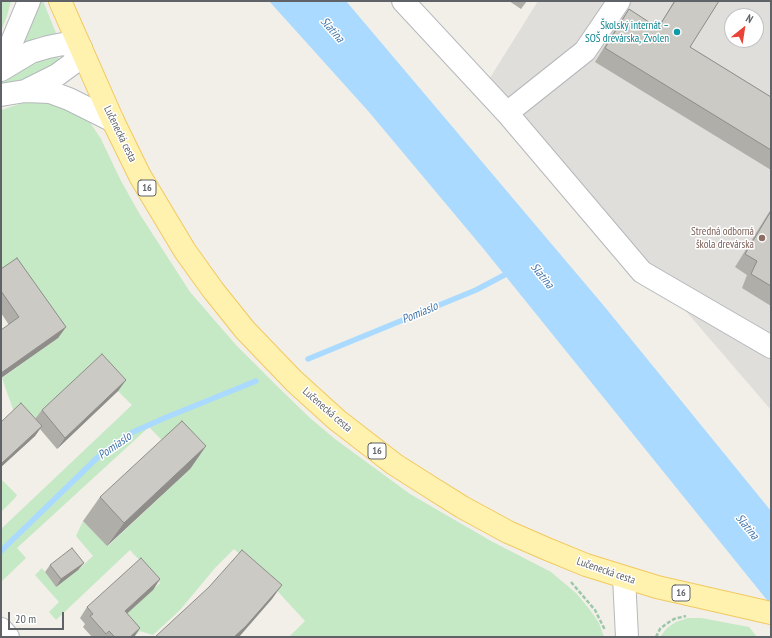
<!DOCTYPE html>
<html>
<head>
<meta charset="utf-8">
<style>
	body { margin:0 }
	#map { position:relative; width:772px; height:638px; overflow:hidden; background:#f1efe8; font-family:"PT Sans Narrow",sans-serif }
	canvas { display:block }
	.frame { position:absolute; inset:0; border:2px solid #5f6368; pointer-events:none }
	.north { position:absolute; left:724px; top:8px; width:40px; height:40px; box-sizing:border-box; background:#fff; border:1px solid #bfc1c3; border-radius:50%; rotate:30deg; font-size:11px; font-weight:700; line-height:16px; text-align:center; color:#5f6368 }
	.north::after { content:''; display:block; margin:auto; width:14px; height:18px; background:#ea4335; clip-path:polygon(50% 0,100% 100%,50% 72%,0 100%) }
	.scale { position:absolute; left:8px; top:612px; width:56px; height:18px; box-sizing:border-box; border:2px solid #5f6368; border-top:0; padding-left:5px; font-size:12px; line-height:14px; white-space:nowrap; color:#5f6368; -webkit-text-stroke:3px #fff; paint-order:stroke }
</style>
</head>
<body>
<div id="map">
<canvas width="772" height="638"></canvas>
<div class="frame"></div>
<div class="north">N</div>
<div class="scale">20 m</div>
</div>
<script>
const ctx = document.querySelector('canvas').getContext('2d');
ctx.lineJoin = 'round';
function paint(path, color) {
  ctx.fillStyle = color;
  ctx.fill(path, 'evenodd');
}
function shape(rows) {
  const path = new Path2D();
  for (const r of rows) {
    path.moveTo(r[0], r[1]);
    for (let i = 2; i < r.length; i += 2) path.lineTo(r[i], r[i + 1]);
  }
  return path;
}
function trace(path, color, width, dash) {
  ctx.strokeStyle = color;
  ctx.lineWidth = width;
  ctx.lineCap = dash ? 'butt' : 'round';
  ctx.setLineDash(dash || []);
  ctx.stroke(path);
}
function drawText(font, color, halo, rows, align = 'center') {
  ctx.font = font + ' "PT Sans Narrow",sans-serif';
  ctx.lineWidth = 3;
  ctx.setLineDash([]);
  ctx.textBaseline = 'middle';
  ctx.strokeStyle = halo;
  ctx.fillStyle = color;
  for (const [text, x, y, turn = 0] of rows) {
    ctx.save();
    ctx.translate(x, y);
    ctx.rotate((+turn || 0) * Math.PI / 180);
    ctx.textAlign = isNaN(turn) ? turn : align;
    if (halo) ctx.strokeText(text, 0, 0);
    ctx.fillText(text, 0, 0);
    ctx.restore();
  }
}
const industrial = shape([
	[538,1,771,1,771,410,488,81],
	[732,16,756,16,756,40,732,40]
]);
const green = shape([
	[1,1,11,1,7,16,1,31],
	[34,1,43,1,56,33,55,35,38,37,23,44],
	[52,56,57,57,59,58,60,61,49,71,1,88,1,82,10,75,32,63],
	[40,100,81,115,89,121,101,139,120,179,139,213,190,292,236,345,280,389,310,418,335,439,410,494,491,541,551,572,576,593,590,610,599,623,604,637,289,637,305,621,258,570,234,549,215,568,180,610,153,635,140,631,134,637,131,637,117,622,160,583,130,550,56,620,49,612,59,602,35,575,42,568,56,587,78,570,93,556,76,536,83,521,108,546,190,469,149,427,17,548,26,558,1,582,1,529,132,405,118,391,34,422,14,412,2,378,58,338,1,275,1,110,29,101],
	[1,479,17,495,15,498,1,512],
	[688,618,701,618,749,627,757,637,660,637,667,628,676,622]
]);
const water = shape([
	[269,1,346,1,604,306,771,511,771,605,482,247,369,112]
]);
const stream = shape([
	[308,359,476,290,510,272],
	[1,551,99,456,133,432,167,417,256,381]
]);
const path = shape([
	[571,582,595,610,605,630],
	[656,637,660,629,666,624,674,619,686,616]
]);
const minor = shape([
	[403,1,507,113,642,272,771,347],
	[1,68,29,1],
	[1,70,31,52,48,47,63,44,81,48,77,57,72,64,57,75,25,91,1,95],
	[25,91,50,92,69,99,113,121],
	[507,113,585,51,619,1],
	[624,577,627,637],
	[1,629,8,637]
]);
const major = shape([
	[60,1,113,121,140,176,185,251,213,290,245,330,294,381,337,420,394,464,427,485,462,507,508,532,547,549,586,565,657,587,771,613]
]);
const wall = shape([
	[509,1,527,1,521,9],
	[674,1,719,1,690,47,771,97,771,170,595,62,619,23,629,9,658,28],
	[771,209,771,306,742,288,747,275,735,267],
	[1,269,66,327,58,338,1,378,1,330,9,325,1,313],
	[126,380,118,391,57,449,40,429,35,436,1,467,1,422,35,419,42,410],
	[206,446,190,469,107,546,83,521,100,497],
	[84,563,78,570,56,587,45,572,50,565],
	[160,579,153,590,127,614,140,628,134,637,92,637,83,627,85,624,80,618,87,607]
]);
const shadedWall = shape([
	[66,327,58,338,1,378,1,373],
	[126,380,118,391,57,449,65,438],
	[42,426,35,436,1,467,2,463],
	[206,446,190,469,107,546,124,523],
	[84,563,78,570,56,587,61,579],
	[160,579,153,590,117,622,125,611],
	[282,585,272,599,239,637,234,637],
	[140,628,134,637,130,637]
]);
const building = shape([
	[675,1,719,1,690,47,771,97,771,150,605,48,629,9,658,28,675,1],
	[771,211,771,286,751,274,757,261,745,254,771,211],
	[17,258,66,327,1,373,1,330,19,317,1,291,1,269,17,258],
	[102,354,126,380,65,438,42,410,102,354],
	[21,403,42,426,2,463,1,463,1,422,21,403],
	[182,421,206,446,124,523,100,497,182,421],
	[72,548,84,563,61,579,50,565,72,548],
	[242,550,282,585,246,626,234,637,155,637,209,587,242,550],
	[141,558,160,579,125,611,140,628,130,637,115,637,109,631,106,634,90,616,93,614,87,607,141,558]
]);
const markers = [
	[677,32,4,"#0f9aa8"],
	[762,238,4,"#8d6e63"]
];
const shields = [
	[147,188,18],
	[377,451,18],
	[681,593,18]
];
const shieldNames = [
	["16",147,188],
	["16",377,451],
	["16",681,593]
];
const cultureNames = [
	["Školský internát –",669,26],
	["SOŠ drevárska, Zvolen",669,39]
];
const streetNames = [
	["Lučenecká cesta",120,134,64],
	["Lučenecká cesta",327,410,41],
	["Lučenecká cesta",606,571,19]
];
const educationNames = [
	["Stredná odborná",754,232],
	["škola drevárska",754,245]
];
const waterNames = [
	["Slatina",332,30,49],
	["Slatina",542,276,51],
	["Pomiaslo",420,313,-23],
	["Pomiaslo",115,446,-35],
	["Slatina",747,527,51]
];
paint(industrial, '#e0deda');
paint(green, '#c5e8c5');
paint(water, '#aadaff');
trace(stream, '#aadaff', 5.5);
trace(minor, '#b5b8bc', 24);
trace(major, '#f2c960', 24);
trace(path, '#9cc7a9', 2.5, [4, 2]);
trace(minor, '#fff', 22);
trace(major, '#fff2af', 22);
paint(wall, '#afaea9');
paint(shadedWall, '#8f8d8a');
paint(building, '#cccac5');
trace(building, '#8f8d8a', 1);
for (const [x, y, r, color] of markers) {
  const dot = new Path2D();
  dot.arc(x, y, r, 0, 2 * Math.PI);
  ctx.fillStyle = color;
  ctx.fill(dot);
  trace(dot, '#fff', 1.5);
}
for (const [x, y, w] of shields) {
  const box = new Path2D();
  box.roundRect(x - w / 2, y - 8, w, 16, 3);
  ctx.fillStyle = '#fff';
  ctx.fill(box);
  trace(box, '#5f6368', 1);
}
drawText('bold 10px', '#5f6368', null, shieldNames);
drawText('11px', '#0d838f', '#fff', cultureNames, 'right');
drawText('11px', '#5f6368', '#fff', streetNames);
drawText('11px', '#785e54', '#fff', educationNames, 'right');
drawText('italic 12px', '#4174aa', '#fff', waterNames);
</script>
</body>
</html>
